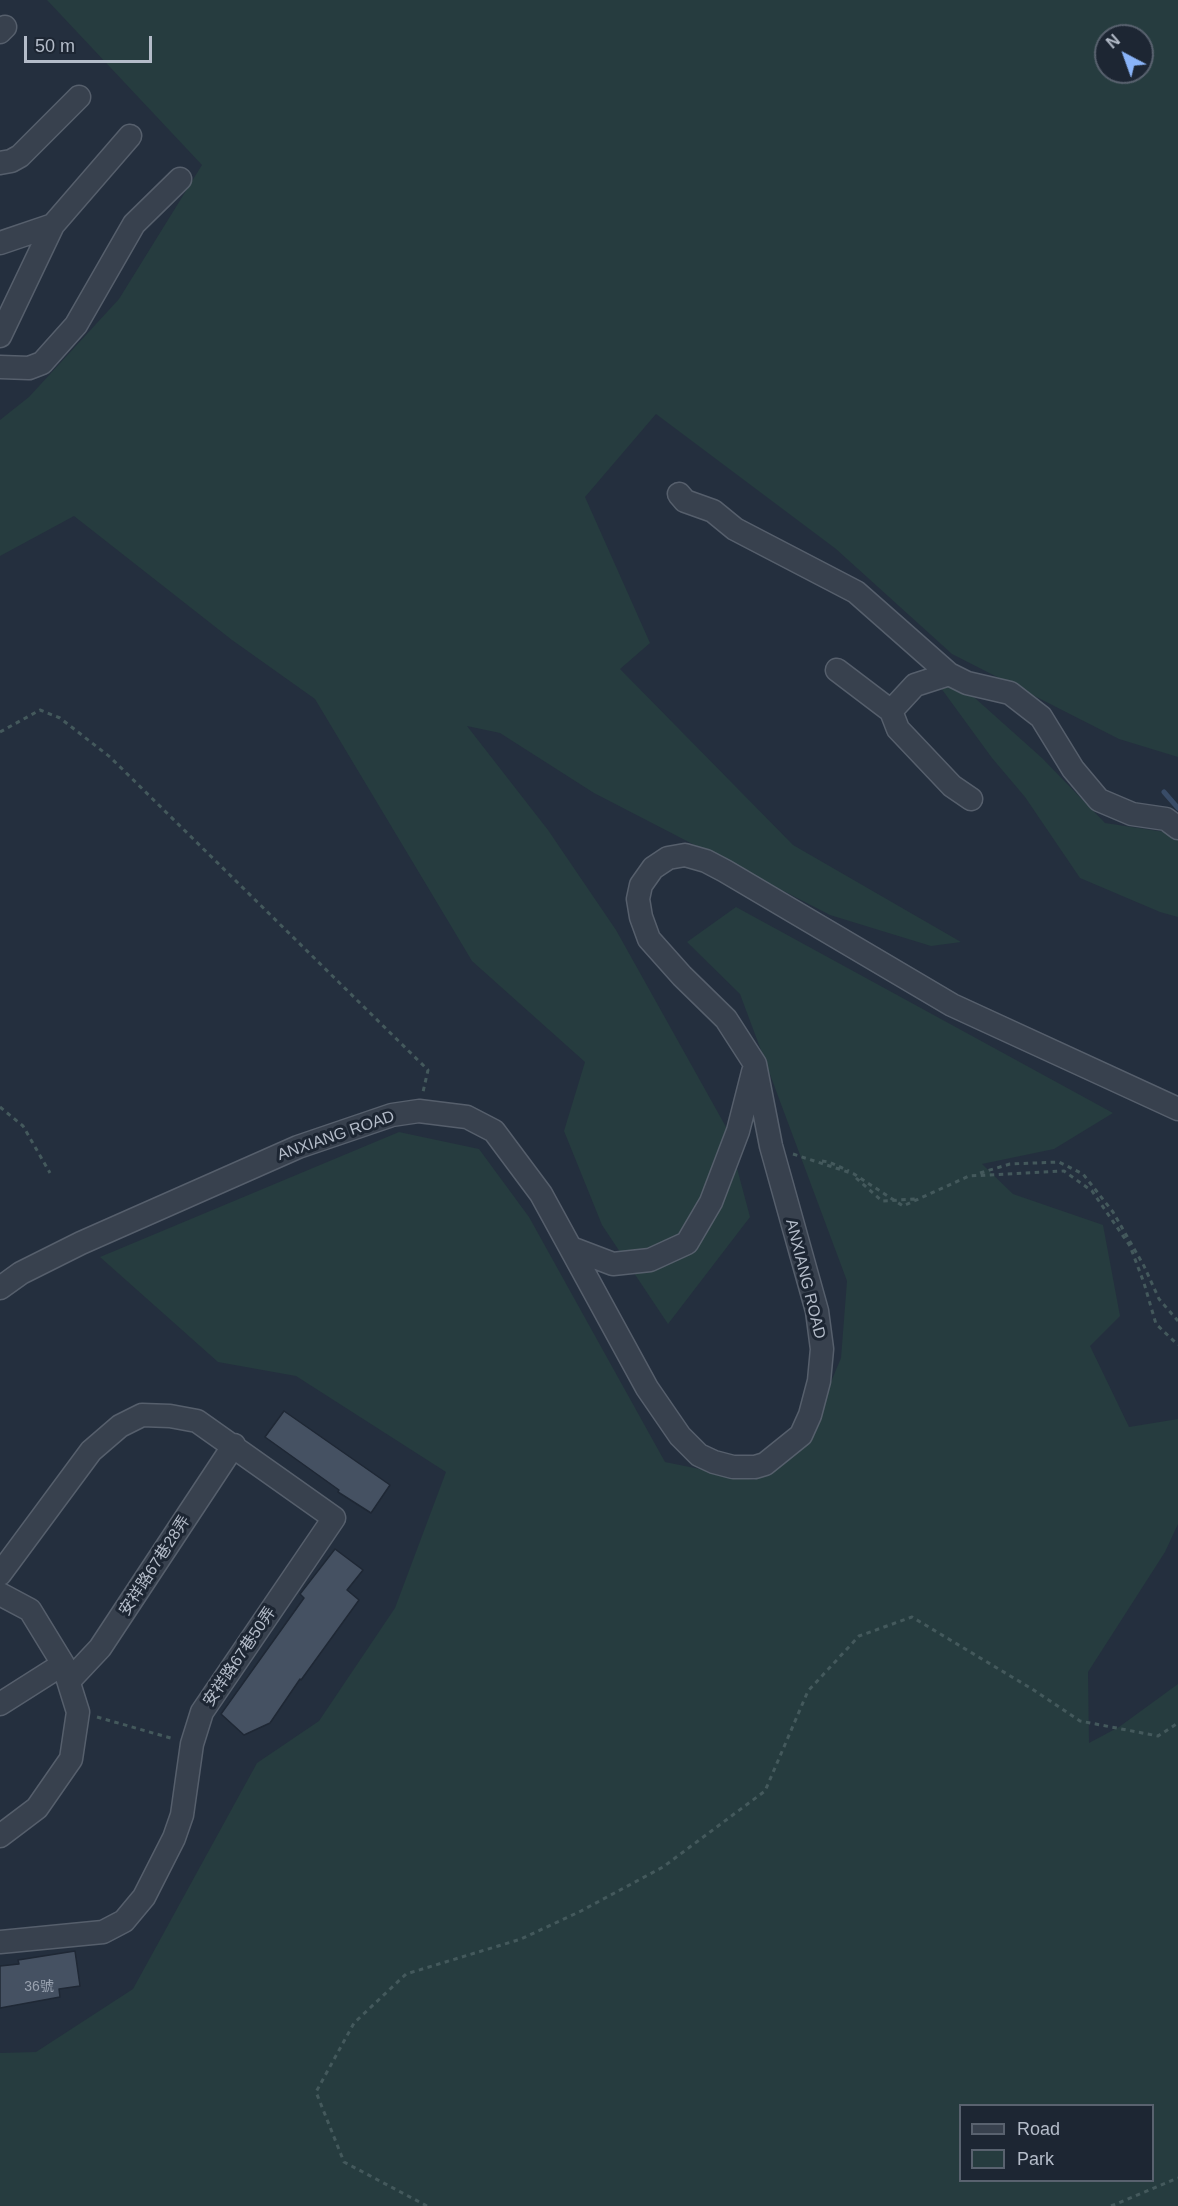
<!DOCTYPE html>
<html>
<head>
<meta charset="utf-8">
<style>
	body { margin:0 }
	#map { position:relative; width:1178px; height:2206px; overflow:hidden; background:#242f3e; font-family:Arial,sans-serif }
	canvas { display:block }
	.legend { position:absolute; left:959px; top:2104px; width:195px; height:78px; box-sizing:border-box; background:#1d2633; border:2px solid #59626f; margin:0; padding:8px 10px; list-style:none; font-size:18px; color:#b4bcc9 }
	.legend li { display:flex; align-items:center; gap:12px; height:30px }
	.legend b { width:30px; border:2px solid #59626f }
	.north { position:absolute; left:1094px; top:24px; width:60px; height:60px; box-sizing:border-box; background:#1d2633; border:2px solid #59626f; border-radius:50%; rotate:319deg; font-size:16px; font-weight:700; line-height:24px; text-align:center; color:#b4bcc9 }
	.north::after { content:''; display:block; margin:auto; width:21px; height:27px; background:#8ab4f8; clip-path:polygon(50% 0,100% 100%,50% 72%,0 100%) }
	.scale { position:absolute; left:24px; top:36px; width:128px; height:27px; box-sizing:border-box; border:3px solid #b4bcc9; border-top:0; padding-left:8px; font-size:18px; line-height:21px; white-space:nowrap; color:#b4bcc9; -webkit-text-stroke:4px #1d2633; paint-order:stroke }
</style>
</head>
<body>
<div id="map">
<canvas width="1178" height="2206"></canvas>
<ul class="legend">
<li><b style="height:8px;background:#38414e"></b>Road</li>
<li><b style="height:16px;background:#263c3f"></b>Park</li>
</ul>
<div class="north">N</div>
<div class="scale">50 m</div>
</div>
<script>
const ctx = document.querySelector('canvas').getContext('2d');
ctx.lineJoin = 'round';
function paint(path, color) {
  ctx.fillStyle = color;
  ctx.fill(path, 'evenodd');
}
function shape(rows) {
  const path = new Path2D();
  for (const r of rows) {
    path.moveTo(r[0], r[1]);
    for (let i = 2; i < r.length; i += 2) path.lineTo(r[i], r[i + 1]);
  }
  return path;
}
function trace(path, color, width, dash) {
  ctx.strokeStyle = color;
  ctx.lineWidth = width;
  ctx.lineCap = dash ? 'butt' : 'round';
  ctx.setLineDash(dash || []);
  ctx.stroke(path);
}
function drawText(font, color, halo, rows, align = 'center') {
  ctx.font = font + ' Arial,"Noto Sans TC",sans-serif';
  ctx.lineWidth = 6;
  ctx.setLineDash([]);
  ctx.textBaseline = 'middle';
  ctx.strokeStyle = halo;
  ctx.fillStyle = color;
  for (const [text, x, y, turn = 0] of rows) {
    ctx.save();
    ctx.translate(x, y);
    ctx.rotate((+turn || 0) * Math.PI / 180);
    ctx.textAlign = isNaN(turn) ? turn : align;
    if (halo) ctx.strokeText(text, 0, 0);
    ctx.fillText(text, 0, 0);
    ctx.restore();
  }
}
const green = shape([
	[47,0,1178,0,1178,757,1119,739,952,654,836,549,656,414,585,497,650,643,620,669,793,845,961,942,931,946,830,915,594,793,500,733,467,726,548,830,616,930,726,1127,750,1217,668,1324,602,1225,564,1131,585,1062,472,961,315,699,232,640,74,516,0,556,0,420,29,397,119,299,202,165],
	[1106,36,1142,36,1142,72,1106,72],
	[938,684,966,690,1042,758,1105,823,1178,834,1178,917,1160,912,1080,878,1025,797,992,758],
	[736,907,1113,1113,1054,1149,982,1164,1013,1194,1103,1225,1120,1316,1090,1346,1129,1427,1178,1419,1178,1524,1165,1552,1088,1672,1089,1743,1119,1727,1178,1684,1178,2206,0,2206,0,2053,36,2052,133,1989,257,1763,319,1721,395,1608,446,1472,296,1376,218,1362,100,1257,399,1132,479,1149,529,1217,665,1462,754,1480,803,1449,841,1358,847,1281,740,994,687,942],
	[960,2106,1152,2106,1152,2180,960,2180]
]);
const stream = shape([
	[1164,792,1178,808]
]);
const building = shape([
	[284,1411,390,1485,371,1513,338,1492,339,1490,265,1437,284,1411],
	[335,1549,363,1570,347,1590,359,1600,301,1680,300,1679,270,1723,244,1735,221,1714,304,1598,300,1594,335,1549],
	[75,1951,80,1986,59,1989,60,1997,0,2008,0,1966,19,1964,18,1960,75,1951]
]);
const path = shape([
	[0,732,40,710,60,718,110,757,428,1070,423,1092],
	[0,1107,23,1126,50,1173],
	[793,1154,854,1174,903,1206,969,1176,1064,1171,1092,1191,1130,1246,1144,1283,1156,1324,1178,1345],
	[822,1161,829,1162,849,1171],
	[980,1173,1010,1164,1059,1162,1083,1174,1113,1212,1144,1266,1159,1299,1178,1321],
	[856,1178,882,1201,916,1199],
	[97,1717,174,1739],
	[427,2206,344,2162,316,2092,354,2023,406,1974,521,1939,581,1911,663,1867,765,1791,808,1691,859,1636,912,1617,1032,1689,1080,1721,1158,1736,1178,1723],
	[1111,2206,1178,2178]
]);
const minor = shape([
	[0,32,5,27],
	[0,163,11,161,20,156,79,97],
	[0,243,53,225,130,136],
	[0,336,53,225],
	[0,367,29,368,42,363,76,325,134,224,180,179],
	[679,494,685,501,713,511,735,529,856,592,949,674],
	[837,670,891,711],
	[971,799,952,786,898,729,891,711,915,685,949,674,967,683,1010,693,1041,717,1073,769,1099,800,1132,814,1166,819,1178,828],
	[571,1248,613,1264,650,1260,687,1243,711,1202,738,1131,753,1072],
	[0,1288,21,1273,81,1243,298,1147,392,1115,419,1111,467,1117,494,1131,541,1194,647,1388,680,1436,699,1455,714,1462,733,1467,755,1467,765,1464,801,1435,810,1415,819,1381,822,1349,817,1311,771,1146,755,1064,726,1019,682,976,649,939,641,917,638,899,641,885,653,868,668,858,685,855,706,861,725,871,952,1005,1178,1109],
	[0,1574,91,1451,120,1426,142,1415,170,1416,197,1421,334,1518,202,1712,192,1744,182,1815,174,1838,144,1897,124,1921,103,1932,0,1942],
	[0,1594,30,1610,63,1664,78,1712,71,1759,37,1808,0,1836],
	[69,1681,100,1648,234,1445],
	[0,1704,63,1664]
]);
const numberNames = [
	["36號",39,1987]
];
const streetNames = [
	["ANXIANG ROAD",336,1136,-19],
	["ANXIANG ROAD",805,1279,76],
	["安祥路67巷28弄",155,1566,-57],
	["安祥路67巷50弄",240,1657,-56]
];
paint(green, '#263c3f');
trace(stream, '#394c67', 5);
paint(building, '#455162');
trace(building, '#1f2835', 1.5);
trace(minor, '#565f6c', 25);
trace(path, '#44595c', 3, [4.5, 4.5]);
trace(minor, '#38414e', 22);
drawText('14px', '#98a1af', null, numberNames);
drawText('16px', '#b4bcc9', '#1d2633', streetNames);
</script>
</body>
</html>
